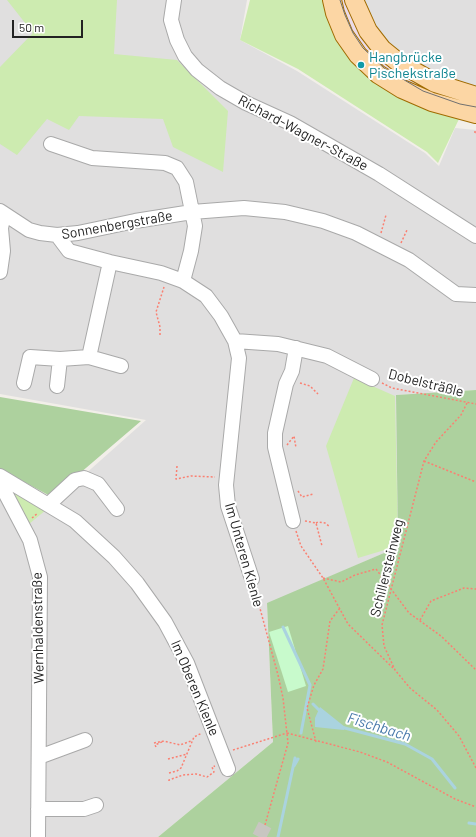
<!DOCTYPE html>
<html>
<head>
<meta charset="utf-8">
<style>
	body { margin:0 }
	#map { position:relative; width:476px; height:837px; overflow:hidden; background:#f2efe9; font-family:Barlow,sans-serif }
	canvas { display:block }
	.scale { position:absolute; left:12px; top:20px; width:71px; height:18px; box-sizing:border-box; border:2px solid #222; border-top:0; padding-left:5px; font-size:12px; line-height:14px; white-space:nowrap; color:#222; -webkit-text-stroke:3px #fff; paint-order:stroke }
</style>
</head>
<body>
<div id="map">
<canvas width="476" height="837"></canvas>
<div class="scale">50 m</div>
</div>
<script>
const ctx = document.querySelector('canvas').getContext('2d');
ctx.lineJoin = 'round';
function paint(path, color) {
  ctx.fillStyle = color;
  ctx.fill(path, 'evenodd');
}
function shape(rows) {
  const path = new Path2D();
  for (const r of rows) {
    path.moveTo(r[0], r[1]);
    for (let i = 2; i < r.length; i += 2) path.lineTo(r[i], r[i + 1]);
  }
  return path;
}
function trace(path, color, width, dash) {
  ctx.strokeStyle = color;
  ctx.lineWidth = width;
  ctx.lineCap = dash ? 'butt' : 'round';
  ctx.setLineDash(dash || []);
  ctx.stroke(path);
}
function drawText(font, color, halo, rows, align = 'center') {
  ctx.font = font + ' Barlow,sans-serif';
  ctx.lineWidth = 4;
  ctx.setLineDash([]);
  ctx.textBaseline = 'middle';
  ctx.strokeStyle = halo;
  ctx.fillStyle = color;
  for (const [text, x, y, turn = 0] of rows) {
    ctx.save();
    ctx.translate(x, y);
    ctx.rotate((+turn || 0) * Math.PI / 180);
    ctx.textAlign = isNaN(turn) ? turn : align;
    if (halo) ctx.strokeText(text, 0, 0);
    ctx.fillText(text, 0, 0);
    ctx.restore();
  }
}
const residential = shape([
	[0,0,247,0,240,40,297,71,425,153,439,166,455,128,476,130,476,390,396,395,398,547,267,604,273,742,158,837,0,837,0,473,56,500,146,420,0,394],
	[361,0,476,0,476,88,423,68,404,55,379,35]
]);
const industrial = shape([
	[336,0,348,0,358,24,450,94,476,109,407,85,362,51]
]);
const grass = shape([
	[7,0,117,0,114,54,177,60,228,111,223,172,173,147,163,119,79,116,69,130,47,119,17,155,0,144,0,67,33,33],
	[250,0,326,0,354,61,459,119,438,163,427,152,298,69,240,40],
	[354,378,395,396,398,546,358,558,326,446],
	[8,482,52,505,29,524]
]);
const forest = shape([
	[476,390,476,837,158,837,273,742,267,603,398,547,396,395],
	[0,397,141,421,52,497,0,469]
]);
const park = shape([
	[288,626,306,686,288,692,269,632]
]);
const water = shape([
	[320,707,345,727,344,730,315,727,315,718]
]);
const stream = shape([
	[283,627,310,685,301,733],
	[313,704,321,712],
	[341,727,405,744,432,759,455,788],
	[294,766,298,759],
	[469,823,476,824],
	[278,837,295,758]
]);
const minorTunnel = shape([
	[259,837,265,825]
]);
const path = shape([
	[476,132,474,132,476,133],
	[381,233,386,215],
	[401,243,407,230],
	[160,335,160,327,156,312,164,287],
	[300,383,310,386,318,394],
	[382,383,392,388,476,404],
	[467,403,461,415,436,442,424,461,382,625,384,646,395,670,410,688,437,710,459,736,476,768],
	[287,445,294,436,296,448],
	[424,461,476,482],
	[177,466,176,479,191,476,215,477],
	[298,491,302,497,313,494],
	[32,518,38,513],
	[305,521,316,523,322,546],
	[316,523,318,522,325,523,330,527],
	[296,531,301,546,323,578,348,624,393,668],
	[323,578,341,582,355,575,376,569,409,613,441,636,476,670],
	[255,590,278,675,283,698,288,743,265,825],
	[420,620,431,601,464,588,476,589],
	[287,733,360,752,387,762,455,799,476,807],
	[316,742,307,708,314,685,323,669,330,621,340,608],
	[154,743,164,741,180,745,191,741],
	[156,747,155,745,164,741],
	[233,750,287,733],
	[168,759,187,754],
	[169,773,177,771,181,768,194,737,202,733],
	[169,781,169,780,183,775,196,774,207,777,214,772,212,767,215,766]
]);
const minor = shape([
	[174,0,171,20,177,40,185,56,197,70,220,88,246,103,290,123,379,174,476,236],
	[51,144,92,158,165,163,177,168,186,182,195,226,191,251,183,281],
	[0,211,29,230,40,233,57,235,78,233,135,221,192,212,244,208,285,212,323,221,356,233,409,260,456,294,476,295],
	[57,235,69,251,110,262,161,273,183,281,206,296,221,316,235,341,239,358,226,485,228,506,252,579],
	[0,272,3,251,1,228,4,214],
	[235,341,278,344,327,356,372,379],
	[89,357,110,262],
	[24,383,30,357,60,359,89,357,121,366],
	[57,386,60,359],
	[0,476,75,521,114,557,137,583,165,622,187,663,228,769],
	[0,483,30,540,40,577,38,837],
	[49,504,75,480,84,478,98,484,117,509],
	[293,521,275,447,275,433,286,384,292,371,296,348],
	[39,757,85,740],
	[38,809,84,809,96,805]
]);
const major = shape([
	[332,0,335,13,344,35,358,55,378,74,402,89,432,102,476,114],
	[354,0,368,31,382,49,398,62,435,83,476,96]
]);
const tram = shape([
	[340,0,345,15,353,33,363,48,384,68,423,91,460,104,476,107]
]);
const markers = [
	[361,65,4,"#0f9aa8"]
];
const cultureNames = [
	["Hangbrücke",369,57],
	["Pischekstraße",369,73]
];
const streetNames = [
	["Richard-Wagner-Straße",303,133,28],
	["Sonnenbergstraße",117,225,-10],
	["Dobelsträßle",426,383,14],
	["Im Unteren Kienle",244,555,74],
	["Schillersteinweg",387,568,-76],
	["Wernhaldenstraße",38,628,-91],
	["Im Oberen Kienle",195,688,67]
];
const waterNames = [
	["Fischbach",379,727,17]
];
paint(residential, '#e0dfdf');
paint(industrial, '#ebdbe8');
paint(grass, '#cdebb0');
paint(forest, '#add19e');
paint(park, '#c8facc');
paint(water, '#aad3df');
trace(stream, '#aad3df', 3);
trace(minorTunnel, '#c8c6c1', 14, [14, 7]);
trace(minor, '#a9a9a9', 16);
trace(major, '#a06b00', 20);
trace(path, '#fa8072', 1.5, [2, 2]);
trace(minor, '#fff', 14);
trace(major, '#fcd6a4', 18);
trace(tram, '#707070', 1);
for (const [x, y, r, color] of markers) {
  const dot = new Path2D();
  dot.arc(x, y, r, 0, 2 * Math.PI);
  ctx.fillStyle = color;
  ctx.fill(dot);
  trace(dot, '#fff', 1.5);
}
drawText('14px', '#0d838f', '#fff', cultureNames, 'left');
drawText('14px', '#222', '#fff', streetNames);
drawText('italic 15px', '#4a7aab', '#fff', waterNames);
</script>
</body>
</html>
